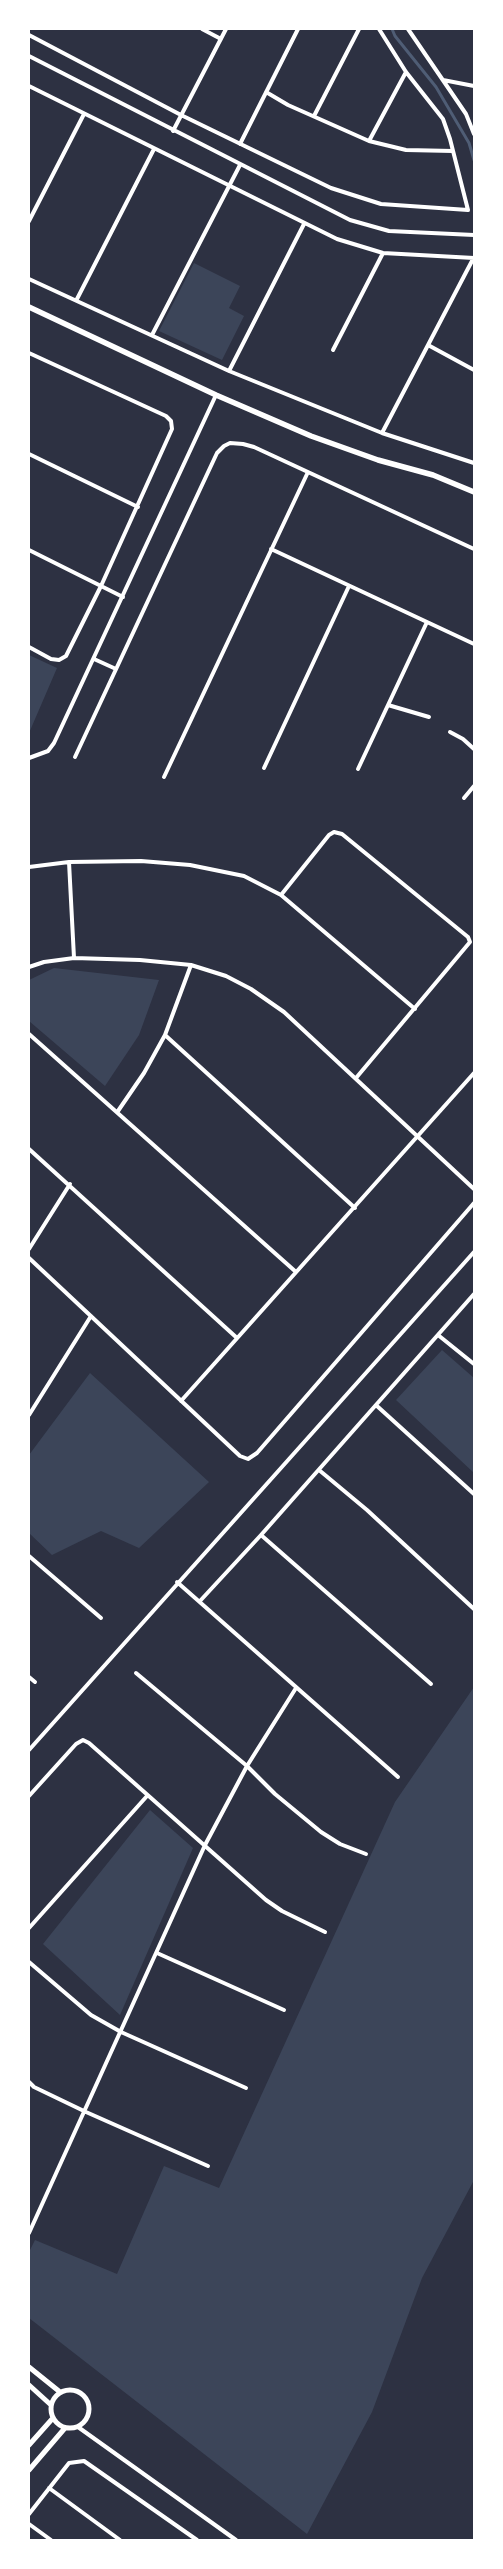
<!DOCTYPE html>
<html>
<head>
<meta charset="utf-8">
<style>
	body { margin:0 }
	#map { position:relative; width:503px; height:2569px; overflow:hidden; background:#2d3142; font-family:"Asap Condensed",sans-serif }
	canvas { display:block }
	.frame { position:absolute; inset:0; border:30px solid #fff; pointer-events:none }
</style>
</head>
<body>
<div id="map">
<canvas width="503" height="2569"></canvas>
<div class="frame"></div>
</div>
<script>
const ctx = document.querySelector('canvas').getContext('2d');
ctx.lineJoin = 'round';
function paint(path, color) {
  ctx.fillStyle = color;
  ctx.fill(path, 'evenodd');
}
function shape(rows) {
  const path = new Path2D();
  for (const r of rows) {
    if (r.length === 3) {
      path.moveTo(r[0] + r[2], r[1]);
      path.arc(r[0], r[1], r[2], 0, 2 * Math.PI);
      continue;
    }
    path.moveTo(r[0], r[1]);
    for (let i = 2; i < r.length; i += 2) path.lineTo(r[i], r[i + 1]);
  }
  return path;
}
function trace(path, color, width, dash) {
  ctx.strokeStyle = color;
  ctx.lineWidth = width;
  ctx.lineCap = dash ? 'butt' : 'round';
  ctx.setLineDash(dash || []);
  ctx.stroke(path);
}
const green = shape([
	[194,263,240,286,229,308,244,316,222,360,159,331],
	[29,655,57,668,29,733],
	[54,968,159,980,139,1035,105,1086,29,1021,29,980],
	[442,1350,474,1378,474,1473,396,1400],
	[90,1373,209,1482,139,1548,101,1531,52,1555,29,1533,29,1455],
	[474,1687,474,2180,422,2278,372,2412,307,2534,29,2318,29,2252,35,2240,117,2274,164,2166,219,2188,395,1802],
	[150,1810,193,1848,120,2015,43,1944]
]);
const stream = shape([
	[392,29,395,36,436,87,469,143,474,160]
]);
const minor = shape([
	[202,29,221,39],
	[408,29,466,114,474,134],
	[29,35,181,115,331,188,381,204,468,210,450,139,443,119,406,72,379,29],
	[29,56,350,220,389,231,474,235],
	[443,80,474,86],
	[29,86,337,239,383,253,474,258],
	[266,92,288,105,369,141,406,150,453,151],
	[314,116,359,29],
	[173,131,226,29],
	[369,141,406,72],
	[240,144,298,29],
	[29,221,84,114],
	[29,279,229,371,382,433,474,463],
	[77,299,154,149],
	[152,335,240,165],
	[428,345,474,370],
	[333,350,383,253],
	[29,353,166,416,171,421,172,429,101,586,66,656,59,660,51,659,29,647],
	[229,371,304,224],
	[382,433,473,259],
	[29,454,138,507],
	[271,549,474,644],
	[29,550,123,597],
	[94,659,116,669],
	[388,705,429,717],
	[450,732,463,739,474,749],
	[75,757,217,453,224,446,230,443,243,444,254,447,474,549],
	[29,758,48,751,54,743,216,395],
	[264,768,349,586],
	[358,769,427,622],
	[164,777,308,472],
	[464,798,474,786],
	[69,862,74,958],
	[29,867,69,862,141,861,190,865,244,876,281,895,415,1009],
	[281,895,329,835,334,832,342,834,468,937,470,942,356,1078],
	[29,967,44,962,74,958,140,960,191,965,226,976,251,989,284,1012,474,1189],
	[29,1034,296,1272],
	[165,1035,355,1208],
	[118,1111,144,1073,165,1035,191,965],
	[29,1149,237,1338],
	[29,1249,70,1184],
	[29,1258,240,1456,248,1459,257,1453,474,1203],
	[438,1335,474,1364],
	[181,1401,474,1073],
	[377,1406,474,1494],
	[29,1415,91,1316],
	[319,1470,367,1510,474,1609],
	[261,1535,431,1684],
	[29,1556,101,1618],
	[177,1582,398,1777],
	[200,1601,261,1535,474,1294],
	[136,1673,247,1766,275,1794,321,1832,340,1844,366,1854],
	[29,1677,35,1682],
	[29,1750,474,1252],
	[29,1796,76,1744,83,1740,89,1743,266,1900,282,1911,325,1932],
	[29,1928,147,1796],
	[157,1953,284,2010],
	[29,1962,91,2015,121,2032,246,2088],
	[29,2082,34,2087,86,2112,208,2166],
	[29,2233,205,1845,247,1766,296,1688],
	[78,2427,236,2540],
	[49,2488,120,2540],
	[29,2514,69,2463,84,2461,197,2540],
	[29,2524,51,2540]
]);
const tertiary = shape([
	[29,2367,60,2392],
	[29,2385,51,2405],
	[70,2409,19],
	[29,2445,53,2418],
	[29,2470,65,2428]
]);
const secondary = shape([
	[29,307,216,395,311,436,378,460,433,475,474,492]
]);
paint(green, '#3c4559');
trace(stream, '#4f5d75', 3);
trace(minor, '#fff', 4);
trace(tertiary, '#fff', 5);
trace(secondary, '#fff', 5.5);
</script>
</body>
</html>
